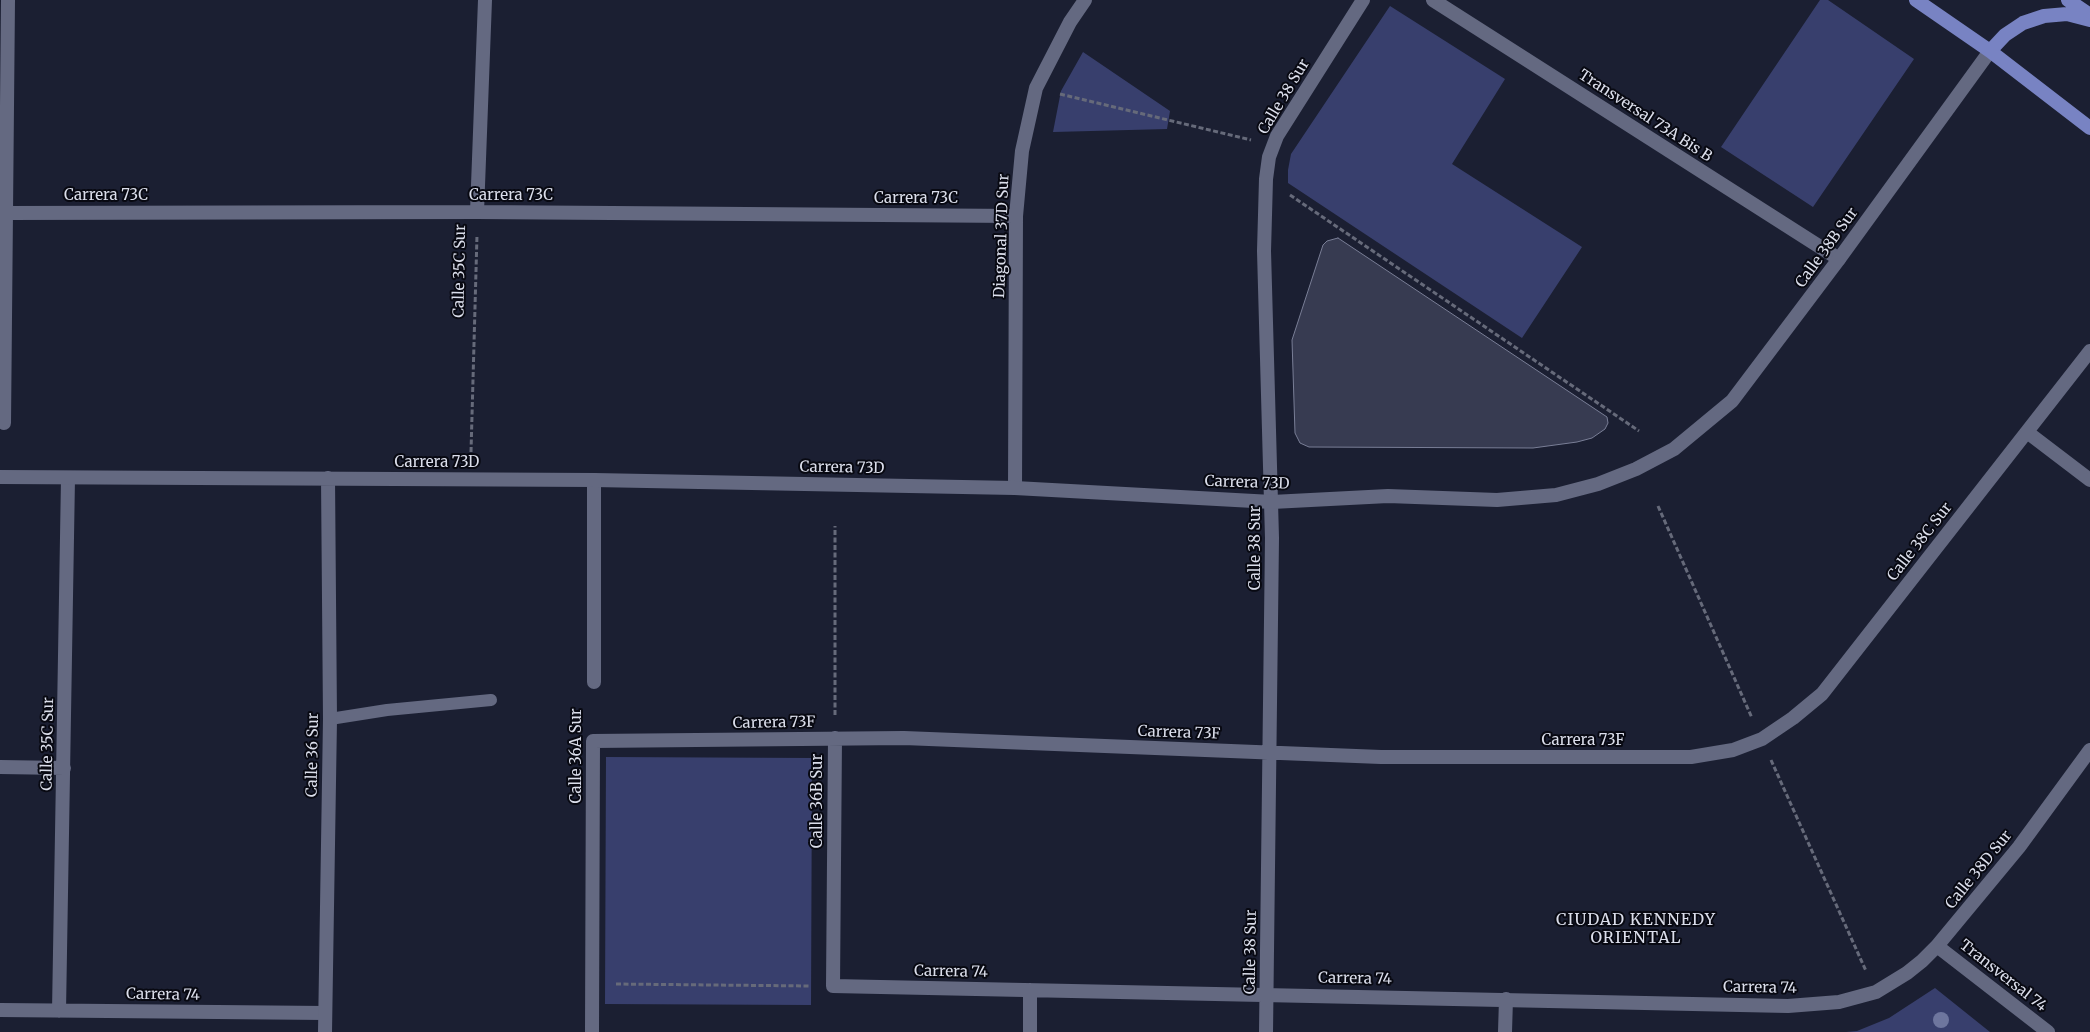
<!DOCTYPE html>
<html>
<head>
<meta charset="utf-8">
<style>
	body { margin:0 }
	canvas { display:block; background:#1b1f32 }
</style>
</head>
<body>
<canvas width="2090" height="1032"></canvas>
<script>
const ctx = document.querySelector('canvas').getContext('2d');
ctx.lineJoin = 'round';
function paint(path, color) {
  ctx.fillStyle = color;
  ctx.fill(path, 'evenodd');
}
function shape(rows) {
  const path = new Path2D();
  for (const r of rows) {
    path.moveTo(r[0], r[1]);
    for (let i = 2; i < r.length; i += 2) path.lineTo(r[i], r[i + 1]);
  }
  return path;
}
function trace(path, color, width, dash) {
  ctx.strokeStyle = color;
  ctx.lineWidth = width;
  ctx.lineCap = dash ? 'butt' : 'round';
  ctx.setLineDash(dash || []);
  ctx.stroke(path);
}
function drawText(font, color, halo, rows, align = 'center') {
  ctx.font = font + ' Merriweather,serif';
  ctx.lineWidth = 4;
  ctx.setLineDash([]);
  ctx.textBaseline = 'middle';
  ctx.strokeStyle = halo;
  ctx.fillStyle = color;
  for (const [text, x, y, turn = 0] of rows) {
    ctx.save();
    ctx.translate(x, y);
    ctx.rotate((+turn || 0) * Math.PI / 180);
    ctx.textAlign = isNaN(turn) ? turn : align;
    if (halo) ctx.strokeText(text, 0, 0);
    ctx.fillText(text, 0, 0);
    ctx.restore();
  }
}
const green = shape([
	[1820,0,1828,0,1914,59,1813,207,1721,147],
	[1390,6,1505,79,1452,164,1582,247,1522,338,1288,183,1288,170,1291,154],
	[1083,52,1170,111,1167,129,1053,132,1061,91],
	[606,757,812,758,811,1005,605,1004],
	[1935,988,1990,1032,1846,1032,1857,1031,1889,1018]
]);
const building = shape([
	[1338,238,1607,417,1608,423,1605,429,1592,438,1577,442,1533,448,1309,447,1300,443,1295,433,1292,340,1323,245,1327,241,1338,238]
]);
const path = shape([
	[1060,94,1251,140],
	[1290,195,1639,431],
	[471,452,477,235],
	[1658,506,1752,718],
	[835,715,835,526],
	[1771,760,1866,971],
	[616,984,810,986]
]);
const service = shape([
	[330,719,387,710,491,700]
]);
const minor = shape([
	[1433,0,1839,259],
	[477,212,485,0],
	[6,213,477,212,1016,216],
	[4,423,8,0],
	[2027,432,2090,480],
	[1015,488,1016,216,1022,151,1036,88,1070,22,1085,0],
	[594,682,594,480],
	[835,738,833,986,1788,1006,1839,1002,1876,992,1907,973,1922,961,1937,946,2019,847,2090,750],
	[0,767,64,768],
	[1937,946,2048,1032],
	[0,1010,325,1013],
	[59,1011,68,478],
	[592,1032,593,741,904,738,1381,757,1691,757,1733,750,1762,739,1793,718,1822,694,2090,351],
	[1030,1032,1030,990],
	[1266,1032,1272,538,1264,251,1266,179,1269,157,1277,136,1363,0],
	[1505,1032,1506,999]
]);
const tertiary = shape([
	[0,477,594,480,1015,488,1272,502,1388,496,1497,500,1556,495,1598,484,1636,469,1674,449,1732,401,1839,259,1990,51],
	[325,1032,330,719,328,478]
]);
const primary = shape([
	[1916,0,1990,51,2090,128],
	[2068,0,2090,15],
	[1990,51,2005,35,2023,23,2044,16,2067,14,2090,20]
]);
const trees = [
	[1941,1020]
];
const streetNames = [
	["Calle 38 Sur",1284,97,-59],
	["Transversal 73A Bis B",1645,116,33],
	["Carrera 73C",106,196],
	["Carrera 73C",511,196],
	["Carrera 73C",916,199],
	["Diagonal 37D Sur",1002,236,-88],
	["Calle 38B Sur",1827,248,-54],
	["Calle 35C Sur",460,271,-89],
	["Carrera 73D",437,463],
	["Carrera 73D",842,468,1],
	["Carrera 73D",1247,483,2],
	["Calle 38C Sur",1920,542,-52],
	["Calle 38 Sur",1256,548,-90],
	["Carrera 73F",774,723,-1],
	["Carrera 73F",1179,733,2],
	["Carrera 73F",1583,741],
	["Calle 35C Sur",48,744,-89],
	["Calle 36 Sur",313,755,-89],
	["Calle 36A Sur",577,756,-90],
	["Calle 36B Sur",818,801,-90],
	["Calle 38D Sur",1979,870,-51],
	["Calle 38 Sur",1251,952,-89],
	["Carrera 74",951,972,1],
	["Transversal 74",2003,976,38],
	["Carrera 74",1355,979,1],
	["Carrera 74",1760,988,1],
	["Carrera 74",163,995,1]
];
const neighbourhoodNames = [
	["CIUDAD KENNEDY",1636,920],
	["ORIENTAL",1636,938]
];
paint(green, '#383f6d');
paint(building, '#373b51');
trace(building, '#797e96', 1);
trace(path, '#666a7a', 3, [5, 2.5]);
trace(service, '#646981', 12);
trace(minor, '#646981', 14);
trace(tertiary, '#646981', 14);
trace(primary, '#7883c3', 14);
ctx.fillStyle = '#6e769e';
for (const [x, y] of trees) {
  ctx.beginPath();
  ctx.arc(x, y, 8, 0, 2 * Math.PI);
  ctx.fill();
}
drawText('15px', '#dbdeeb', '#080912', streetNames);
ctx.letterSpacing = '1px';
drawText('16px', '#dbdeeb', '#080912', neighbourhoodNames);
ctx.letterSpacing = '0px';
</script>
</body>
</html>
